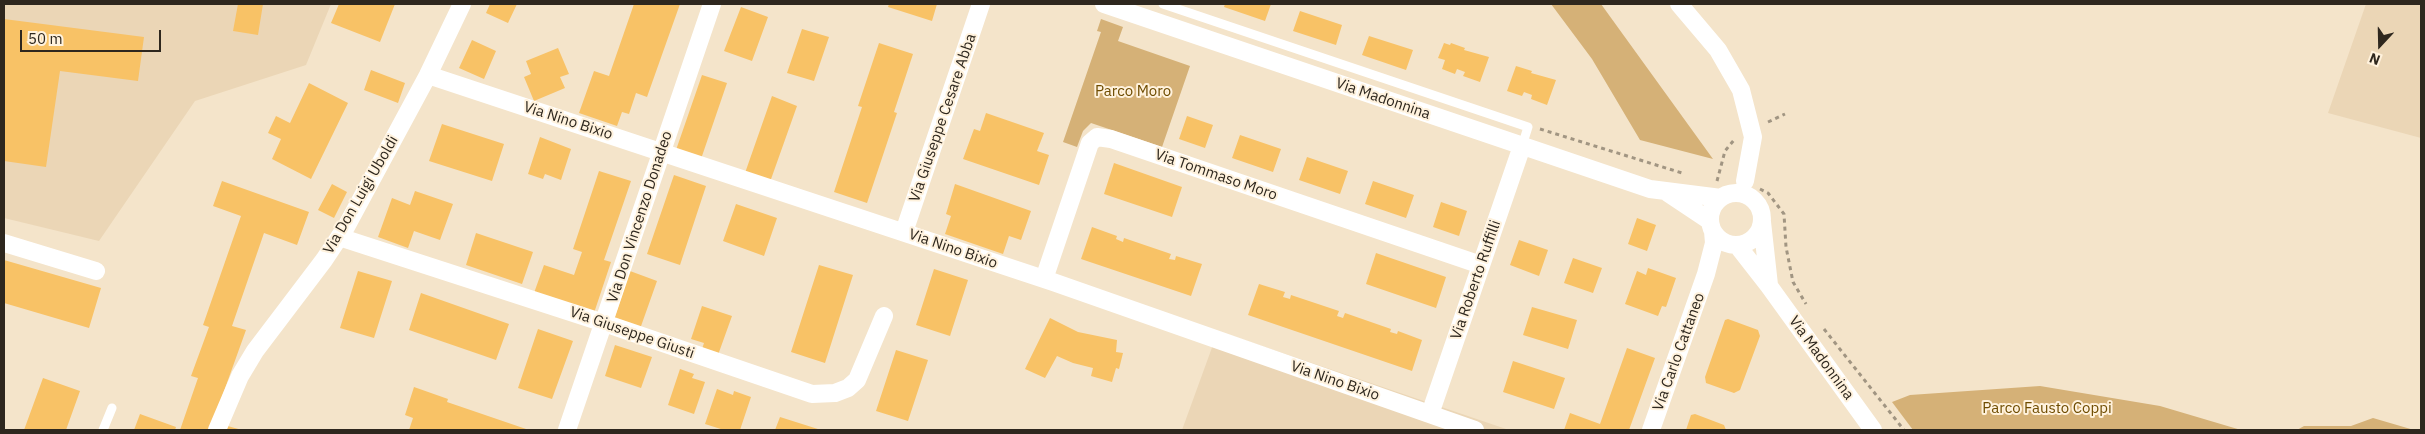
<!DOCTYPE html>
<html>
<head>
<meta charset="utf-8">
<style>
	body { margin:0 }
	#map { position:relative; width:2425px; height:434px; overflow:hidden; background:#f4e4ca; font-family:"IBM Plex Sans",sans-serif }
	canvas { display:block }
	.frame { position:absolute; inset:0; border:5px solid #2e271e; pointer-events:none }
	.north { position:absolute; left:2355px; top:20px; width:50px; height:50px; -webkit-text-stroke:4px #fff2dd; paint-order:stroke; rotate:201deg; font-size:14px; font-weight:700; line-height:20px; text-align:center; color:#2e271e }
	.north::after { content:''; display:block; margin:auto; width:18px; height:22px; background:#2e271e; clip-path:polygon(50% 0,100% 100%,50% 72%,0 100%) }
	.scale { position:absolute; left:20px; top:30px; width:141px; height:22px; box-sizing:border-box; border:2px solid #2e271e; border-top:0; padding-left:6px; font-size:15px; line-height:18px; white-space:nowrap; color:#2e271e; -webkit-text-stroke:4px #fff2dd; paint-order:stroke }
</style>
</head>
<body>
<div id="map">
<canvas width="2425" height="434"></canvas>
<div class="frame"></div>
<div class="north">N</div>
<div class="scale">50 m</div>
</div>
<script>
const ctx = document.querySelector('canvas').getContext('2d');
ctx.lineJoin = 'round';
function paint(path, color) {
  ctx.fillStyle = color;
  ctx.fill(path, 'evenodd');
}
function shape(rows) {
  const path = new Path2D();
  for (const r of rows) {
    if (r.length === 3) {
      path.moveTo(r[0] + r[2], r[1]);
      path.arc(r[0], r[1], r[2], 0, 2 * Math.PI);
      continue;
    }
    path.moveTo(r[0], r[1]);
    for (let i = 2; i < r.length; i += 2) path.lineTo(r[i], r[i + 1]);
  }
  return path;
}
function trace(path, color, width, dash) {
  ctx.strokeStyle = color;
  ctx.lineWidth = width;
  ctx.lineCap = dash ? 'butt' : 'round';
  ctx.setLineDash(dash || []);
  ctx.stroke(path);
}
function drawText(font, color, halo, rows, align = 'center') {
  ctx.font = font + ' "IBM Plex Sans",sans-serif';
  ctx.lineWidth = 4;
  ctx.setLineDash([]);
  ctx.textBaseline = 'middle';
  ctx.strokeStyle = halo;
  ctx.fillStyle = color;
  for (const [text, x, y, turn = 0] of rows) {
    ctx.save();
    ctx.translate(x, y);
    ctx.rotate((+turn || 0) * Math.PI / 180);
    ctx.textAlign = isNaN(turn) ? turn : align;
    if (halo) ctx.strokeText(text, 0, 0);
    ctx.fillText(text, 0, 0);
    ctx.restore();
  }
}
const built = shape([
	[4,4,331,4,306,65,195,101,99,241,4,218],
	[2366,4,2421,4,2421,138,2328,113],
	[1218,331,1509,430,1182,430]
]);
const green = shape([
	[1551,4,1601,4,1713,159,1640,140,1592,59],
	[1101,19,1123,27,1118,41,1190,66,1162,147,1091,123,1083,131,1077,147,1063,142,1101,32,1097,31],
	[2040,386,2160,406,2241,430,1913,430,1892,402,1910,395],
	[2373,418,2414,430,2297,430,2304,426,2351,426]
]);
const building = shape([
	[238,4,263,4,258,35,233,31],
	[339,4,395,4,380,42,331,23],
	[490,4,517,4,508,23,486,13],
	[634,4,680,4,647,97,636,93,629,114,622,112,617,126,579,113,594,71,609,76],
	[889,4,937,4,932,21,888,7],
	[1225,4,1271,4,1265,21,1224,7],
	[741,7,768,17,752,61,724,51],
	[1300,11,1342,25,1336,45,1293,31],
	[4,19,144,37,138,81,60,71,46,167,4,161],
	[802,29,829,37,814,81,787,73],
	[1369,36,1413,50,1406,70,1362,55],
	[472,40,496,51,484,79,459,68],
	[879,43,913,54,894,112,897,113,867,203,834,192,862,107,858,106],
	[1444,43,1450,45,1451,43,1465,48,1464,50,1489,57,1480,82,1463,76,1465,72,1457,69,1455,74,1442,69,1445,60,1438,58],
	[558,48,569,74,560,77,565,88,534,101,524,77,531,74,526,61],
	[1516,66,1532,71,1531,73,1556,80,1547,105,1531,99,1532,95,1524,92,1522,96,1507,91],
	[371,70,405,83,398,103,364,90],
	[702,75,727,83,701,159,676,150],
	[309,83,348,103,311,179,272,159,281,139,268,133,276,116,290,123],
	[772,96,797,106,770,182,745,173],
	[986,113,1044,133,1037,151,1049,155,1039,185,963,159,974,129,980,131],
	[1187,116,1213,125,1205,148,1179,139],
	[442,124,504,144,492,181,429,161],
	[1240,135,1281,149,1273,172,1232,158],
	[540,137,571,149,561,180,545,174,543,179,528,174],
	[1307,157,1348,171,1340,194,1299,180],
	[1114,163,1182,187,1172,217,1104,194],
	[599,171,631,181,604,260,611,262,594,313,534,293,544,265,574,275,582,252,573,249],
	[674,175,706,186,680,265,647,254],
	[222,181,309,212,297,245,264,233,232,326,246,330,210,430,180,430,198,378,191,376,209,327,203,325,241,216,213,206],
	[1373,181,1414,195,1406,218,1365,204],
	[332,184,347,192,334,218,318,210],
	[955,184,1031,211,1021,240,1009,236,1003,254,945,234,951,216,946,214],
	[415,191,453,204,440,240,414,231,408,248,378,237,392,198,410,205],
	[1441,202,1467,211,1459,236,1433,227],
	[736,204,777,218,764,256,723,241],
	[1637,218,1656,225,1647,251,1628,244],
	[1092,227,1117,236,1116,239,1123,242,1124,238,1171,254,1169,259,1175,260,1176,256,1202,264,1191,296,1081,259],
	[476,233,533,252,522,284,466,265],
	[1519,240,1548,250,1539,276,1510,265],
	[1376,253,1446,277,1436,308,1366,284],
	[1573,258,1602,268,1593,293,1564,283],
	[4,260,101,288,89,328,4,303],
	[819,265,853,275,825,363,791,352],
	[1648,268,1676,278,1666,307,1662,306,1658,316,1625,304,1637,271,1646,275],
	[934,269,968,280,950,336,916,325],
	[358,271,392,281,374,338,340,328],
	[630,271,657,281,640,329,614,320],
	[1259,284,1285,292,1283,297,1290,299,1291,295,1339,311,1337,316,1343,318,1345,313,1391,329,1390,332,1397,334,1398,331,1422,340,1412,371,1248,315],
	[421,293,509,324,496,360,409,330],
	[702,306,732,316,718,355,702,349,704,343,691,339],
	[1532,307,1577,320,1568,349,1523,335],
	[1050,318,1078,332,1117,340,1116,352,1123,353,1119,369,1116,368,1112,382,1091,376,1093,368,1073,363,1057,356,1045,378,1025,369],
	[1728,319,1758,330,1760,336,1740,390,1734,393,1706,383,1705,377,1725,320],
	[538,329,573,341,552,399,518,388],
	[615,345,652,357,641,388,605,376],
	[1627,348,1655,358,1629,430,1564,430,1570,413,1600,424],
	[896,350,928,360,908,421,876,411],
	[1513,361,1565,378,1554,409,1503,392],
	[680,369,694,374,692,378,705,382,694,414,668,405],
	[43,378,80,391,66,430,24,430],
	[414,387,448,399,447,402,529,430,444,429,443,430,409,430,413,418,405,415],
	[717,389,733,395,734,391,751,397,740,430,724,430,705,424],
	[140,414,176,427,175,430,134,430],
	[1695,414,1724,425,1726,430,1686,430,1691,415],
	[780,417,821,430,775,430],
	[224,425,242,430,223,430]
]);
const path = shape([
	[1768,122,1785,114],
	[1540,129,1682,173],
	[1717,181,1725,151,1734,140],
	[1760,189,1768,193,1784,214,1786,247,1793,282,1806,304],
	[1824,329,1904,430]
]);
const lane = shape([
	[1163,4,1528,127,1522,146],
	[103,430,112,408]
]);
const street = shape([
	[1104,4,1650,189,1721,198],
	[1679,4,1718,50,1741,90,1753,137,1745,181],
	[428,75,1053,282,1475,430],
	[1668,193,1710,221],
	[1736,219,26],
	[1762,222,1769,285],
	[904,232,981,4],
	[339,237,604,323,812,394,835,393,848,388,857,380,884,316],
	[4,243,96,271],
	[1737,245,1769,286,1873,430],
	[1044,279,1090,143,1097,137,1111,139,1481,265],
	[1430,414,1522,146],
	[217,430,240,376,255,351,324,260,346,227,428,75,462,4],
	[567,430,712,4],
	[1651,430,1706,274,1714,243,1713,231]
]);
const parkNames = [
	["Parco Moro",1133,92],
	["Parco Fausto Coppi",2047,409]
];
const streetNames = [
	["Via Madonnina",1383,99,19],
	["Via Giuseppe Cesare Abba",943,118,-71],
	["Via Nino Bixio",568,121,18],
	["Via Tommaso Moro",1216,175,19],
	["Via Don Luigi Uboldi",361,195,-60],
	["Via Don Vincenzo Donadeo",640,217,-72],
	["Via Nino Bixio",953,249,19],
	["Via Roberto Ruffilli",1476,280,-71],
	["Via Giuseppe Giusti",632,333,19],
	["Via Carlo Cattaneo",1679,352,-70],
	["Via Madonnina",1821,358,54],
	["Via Nino Bixio",1335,381,19]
];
paint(built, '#ebd6b6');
paint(green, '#d5b177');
paint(building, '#f8c266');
trace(path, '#a19582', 3, [4, 4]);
trace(lane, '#fff', 9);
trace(street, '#fff', 18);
drawText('15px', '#6f4c00', '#fff2dd', parkNames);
drawText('15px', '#2e271e', '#fff2dd', streetNames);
</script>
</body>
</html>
